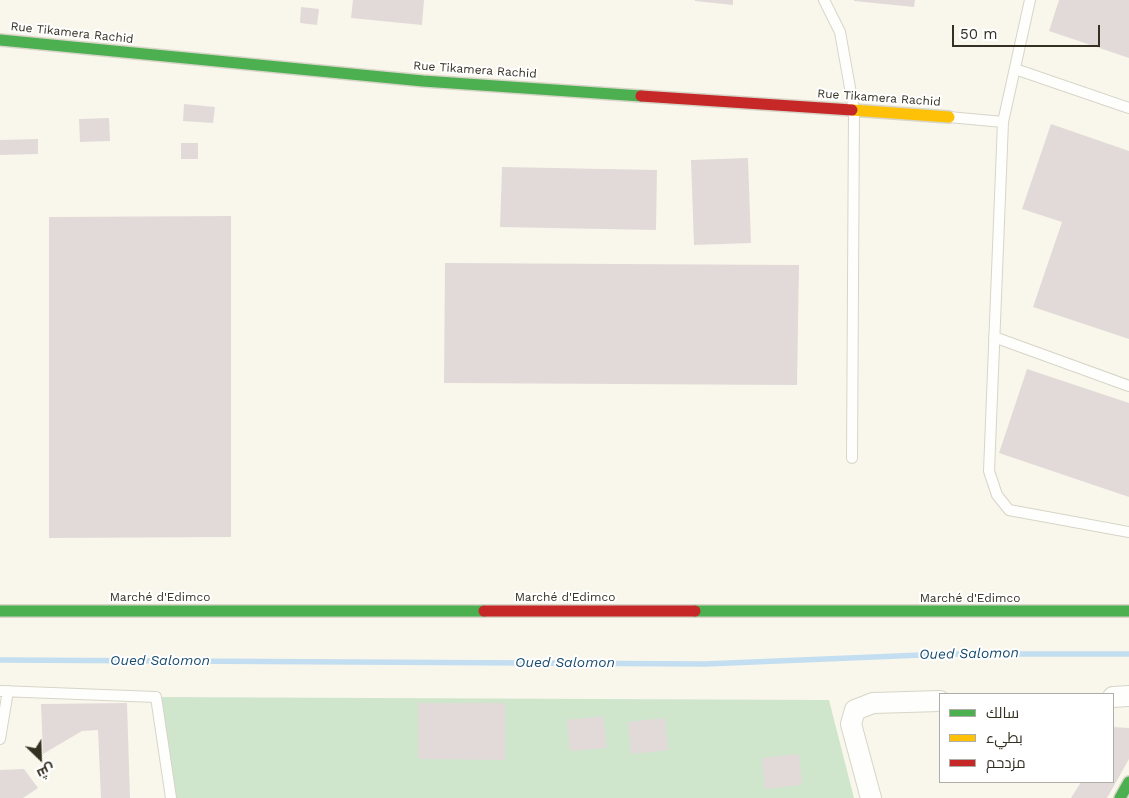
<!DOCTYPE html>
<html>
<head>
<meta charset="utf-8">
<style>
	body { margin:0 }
	#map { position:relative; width:1129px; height:798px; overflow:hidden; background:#f9f7eb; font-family:"Work Sans",Cairo,sans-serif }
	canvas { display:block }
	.legend { position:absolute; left:939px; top:693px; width:175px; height:90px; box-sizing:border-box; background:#fff; border:1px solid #aeada7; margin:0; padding:6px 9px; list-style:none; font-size:15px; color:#343123 }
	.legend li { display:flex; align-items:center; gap:10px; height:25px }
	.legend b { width:25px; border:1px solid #aeada7 }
	.north { position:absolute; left:15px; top:733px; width:50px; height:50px; -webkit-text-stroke:4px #fff; paint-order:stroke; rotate:156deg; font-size:14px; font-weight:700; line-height:20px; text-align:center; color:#343123 }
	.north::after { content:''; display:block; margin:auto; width:18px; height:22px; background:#343123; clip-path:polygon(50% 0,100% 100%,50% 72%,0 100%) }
	.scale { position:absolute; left:952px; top:25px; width:148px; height:22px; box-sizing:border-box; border:2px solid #343123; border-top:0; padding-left:6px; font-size:15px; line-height:18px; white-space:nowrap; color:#343123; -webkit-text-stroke:4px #fff; paint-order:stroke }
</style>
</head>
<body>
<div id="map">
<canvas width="1129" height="798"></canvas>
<ul class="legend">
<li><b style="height:6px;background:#4caf50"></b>سالك</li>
<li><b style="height:6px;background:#ffc107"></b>بطيء</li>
<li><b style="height:6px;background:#c62828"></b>مزدحم</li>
</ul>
<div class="north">ش</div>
<div class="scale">50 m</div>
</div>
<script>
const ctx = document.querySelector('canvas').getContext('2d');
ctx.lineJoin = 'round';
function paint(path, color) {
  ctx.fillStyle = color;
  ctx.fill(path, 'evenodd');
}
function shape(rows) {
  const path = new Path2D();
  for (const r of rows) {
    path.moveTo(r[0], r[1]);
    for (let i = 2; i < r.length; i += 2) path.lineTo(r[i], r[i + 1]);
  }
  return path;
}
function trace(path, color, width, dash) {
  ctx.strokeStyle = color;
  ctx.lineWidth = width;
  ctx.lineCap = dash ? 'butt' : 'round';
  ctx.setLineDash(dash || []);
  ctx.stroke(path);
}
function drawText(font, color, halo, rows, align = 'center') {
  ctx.font = font + ' "Work Sans",sans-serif';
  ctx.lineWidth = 4;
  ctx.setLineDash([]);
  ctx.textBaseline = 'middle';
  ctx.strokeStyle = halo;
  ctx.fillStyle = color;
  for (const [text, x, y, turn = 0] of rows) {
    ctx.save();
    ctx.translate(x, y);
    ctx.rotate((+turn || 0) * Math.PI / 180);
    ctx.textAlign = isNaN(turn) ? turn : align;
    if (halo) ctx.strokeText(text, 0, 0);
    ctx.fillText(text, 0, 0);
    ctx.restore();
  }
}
const green = shape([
	[152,697,829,700,854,798,167,798]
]);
const stream = shape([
	[0,660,705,664,946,654,1129,654]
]);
const building = shape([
	[353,0,424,0,422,25,351,18],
	[695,0,733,0,733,5,695,1],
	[854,0,915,0,914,7,854,1],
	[1059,0,1129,0,1129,58,1049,31],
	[301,7,319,9,317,25,300,23],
	[184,104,215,107,213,123,183,121],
	[109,118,110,141,80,142,79,119],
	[1051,124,1129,151,1129,339,1033,307,1062,222,1022,209],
	[38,139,38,154,0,155,0,140],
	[181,143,198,143,198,159,181,159],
	[748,158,751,243,694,245,691,160],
	[502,167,657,170,656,230,500,227],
	[231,216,231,537,49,538,49,217],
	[445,263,799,265,797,385,444,383],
	[1027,369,1129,403,1129,497,999,453],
	[127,703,130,798,101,798,98,730,82,731,43,754,41,704],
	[418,703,505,703,505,760,418,759],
	[603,716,607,748,570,751,567,720],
	[665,718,668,750,631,754,628,722],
	[1113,727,1129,728,1129,759,1107,798,1071,798,1081,782,1113,782],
	[799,754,802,785,765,789,762,758],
	[24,769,38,788,23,798,0,798,0,770]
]);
const lane = shape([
	[824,0,840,32,854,110,852,458],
	[1030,0,1003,122,989,471,997,495,1009,510,1129,532],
	[1015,69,1129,108],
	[949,117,1003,122],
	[994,337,1129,386],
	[0,691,156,697,171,798],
	[0,739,8,691]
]);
const street = shape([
	[1113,697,1129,696],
	[871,798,851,724,855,710,873,703,940,701]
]);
const fast = shape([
	[0,40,423,81,641,96],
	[0,611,484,611],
	[695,611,1129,611],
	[1120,798,1129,782]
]);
const slow = shape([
	[852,110,949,117]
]);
const jam = shape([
	[641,96,852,110],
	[484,611,695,611]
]);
const streetNames = [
	["Rue Tikamera Rachid",72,33,6],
	["Rue Tikamera Rachid",475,70,4],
	["Rue Tikamera Rachid",879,98,4],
	["Marché d'Edimco",160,597],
	["Marché d'Edimco",565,597],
	["Marché d'Edimco",970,598]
];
const waterNames = [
	["Oued Salomon",969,654,-1],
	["Oued Salomon",160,661],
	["Oued Salomon",565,663]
];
paint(green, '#cfe6cd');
trace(stream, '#c3def1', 5.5);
paint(building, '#e2dad9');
trace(lane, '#d7d5c8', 12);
trace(street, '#d7d5c8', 22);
trace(fast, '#d7d5c8', 14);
trace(slow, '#d7d5c8', 14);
trace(jam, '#d7d5c8', 14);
trace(lane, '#fefefc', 10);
trace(street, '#fefefc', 20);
trace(fast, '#4caf50', 11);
trace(slow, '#ffc107', 11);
trace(jam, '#c62828', 11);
drawText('12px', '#343123', '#fff', streetNames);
drawText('italic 14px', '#194c6e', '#fff', waterNames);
</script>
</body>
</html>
